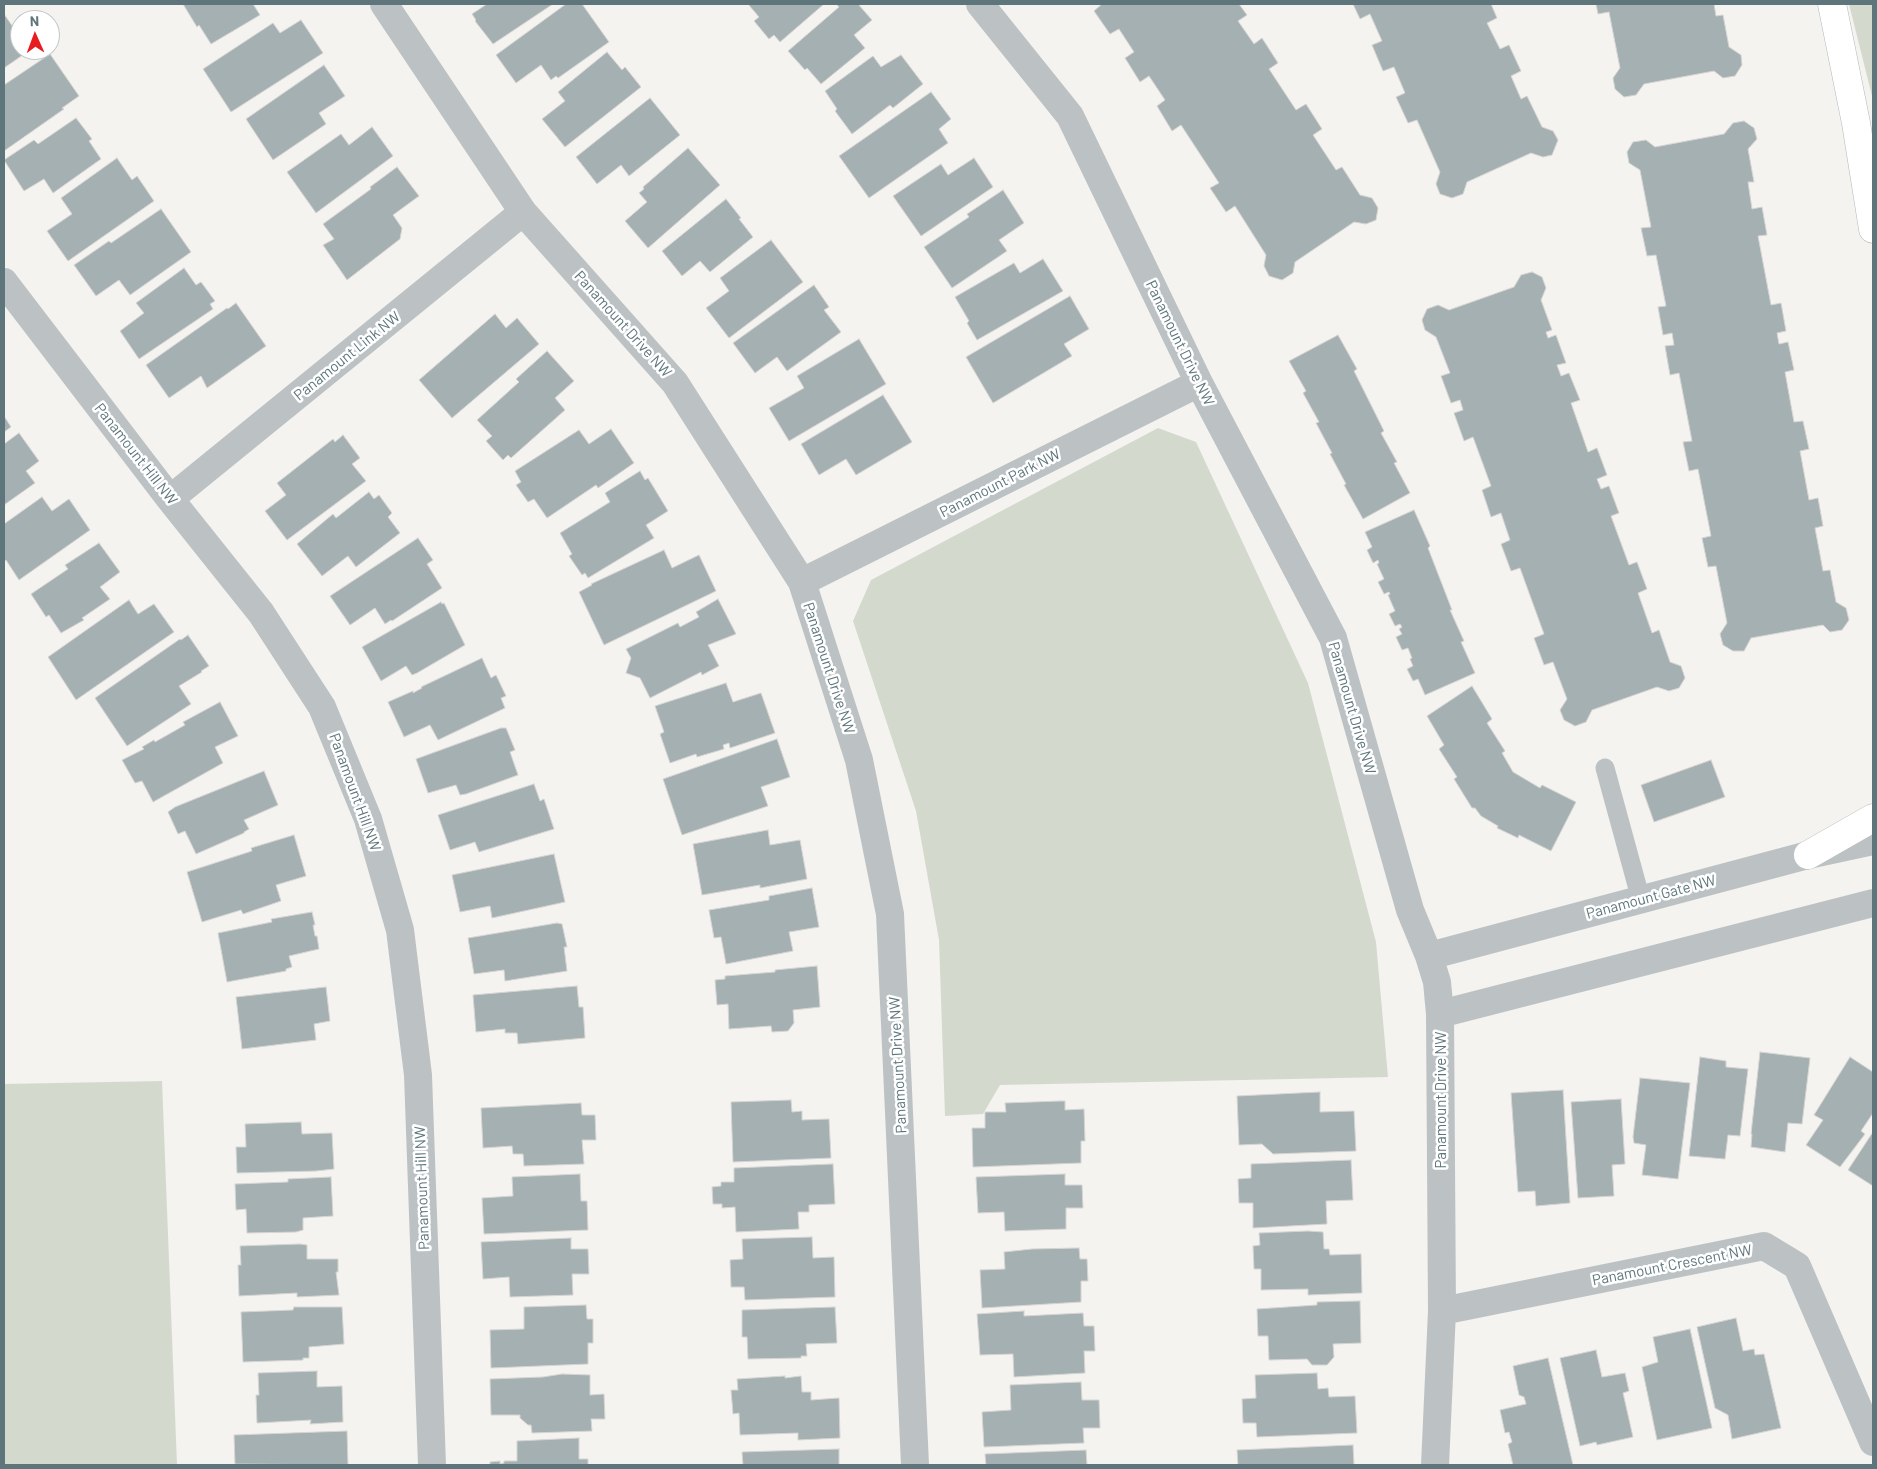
<!DOCTYPE html>
<html>
<head>
<meta charset="utf-8">
<style>
	body { margin:0 }
	#map { position:relative; width:1877px; height:1469px; overflow:hidden; background:#f4f3ef; font-family:Barlow,sans-serif }
	canvas { display:block }
	.frame { position:absolute; inset:0; border:5px solid #5e767b; pointer-events:none }
	.north { position:absolute; left:10px; top:10px; width:50px; height:50px; box-sizing:border-box; background:#fff; border:1px solid #bfc8ca; border-radius:50%; rotate:358deg; font-size:14px; font-weight:700; line-height:20px; text-align:center; color:#5e767b }
	.north::after { content:''; display:block; margin:auto; width:18px; height:22px; background:#e71c1e; clip-path:polygon(50% 0,100% 100%,50% 72%,0 100%) }
</style>
</head>
<body>
<div id="map">
<canvas width="1877" height="1469"></canvas>
<div class="frame"></div>
<div class="north">N</div>
</div>
<script>
const ctx = document.querySelector('canvas').getContext('2d');
ctx.lineJoin = 'round';
function paint(path, color) {
  ctx.fillStyle = color;
  ctx.fill(path, 'evenodd');
}
function shape(rows) {
  const path = new Path2D();
  for (const r of rows) {
    path.moveTo(r[0], r[1]);
    for (let i = 2; i < r.length; i += 2) path.lineTo(r[i], r[i + 1]);
  }
  return path;
}
function trace(path, color, width, dash) {
  ctx.strokeStyle = color;
  ctx.lineWidth = width;
  ctx.lineCap = dash ? 'butt' : 'round';
  ctx.setLineDash(dash || []);
  ctx.stroke(path);
}
function drawText(font, color, halo, rows, align = 'center') {
  ctx.font = font + ' Barlow,sans-serif';
  ctx.lineWidth = 5;
  ctx.setLineDash([]);
  ctx.textBaseline = 'middle';
  ctx.strokeStyle = halo;
  ctx.fillStyle = color;
  for (const [text, x, y, turn = 0] of rows) {
    ctx.save();
    ctx.translate(x, y);
    ctx.rotate((+turn || 0) * Math.PI / 180);
    ctx.textAlign = isNaN(turn) ? turn : align;
    if (halo) ctx.strokeText(text, 0, 0);
    ctx.fillText(text, 0, 0);
    ctx.restore();
  }
}
const green = shape([
	[1849,4,1873,4,1873,100],
	[1158,428,1196,442,1308,683,1376,942,1388,1077,1000,1085,983,1114,945,1116,939,940,916,811,853,621,871,580],
	[162,1081,177,1465,4,1465,4,1084]
]);
const building = shape([
	[183,4,253,4,260,15,211,44,199,25,197,27,183,4],
	[487,4,553,4,493,44,475,21,476,20,472,14,487,4],
	[566,4,582,4,609,42,558,78,556,76,551,80,541,65,516,83,496,55,566,4],
	[748,4,824,4,780,42,774,35,769,39,754,21,759,17,748,4],
	[839,4,858,4,872,20,854,35,865,48,821,84,807,68,805,70,788,51,839,7,837,5,839,4],
	[1102,4,1239,4,1247,15,1238,21,1254,44,1262,38,1278,63,1269,69,1296,110,1306,104,1322,129,1313,135,1336,170,1342,167,1360,195,1372,198,1378,208,1376,220,1366,224,1354,222,1295,262,1293,273,1282,280,1269,276,1264,266,1266,255,1235,206,1226,212,1210,188,1219,183,1181,125,1172,131,1157,106,1165,100,1149,76,1140,82,1125,58,1134,52,1119,29,1110,34,1094,11,1102,4],
	[1353,4,1491,4,1497,18,1487,23,1500,49,1509,45,1521,71,1511,76,1521,99,1527,96,1542,127,1553,131,1558,140,1552,155,1543,157,1531,153,1467,182,1463,194,1452,198,1440,194,1436,184,1440,172,1417,120,1408,123,1396,97,1405,93,1394,67,1383,71,1372,45,1382,41,1370,14,1360,19,1353,4],
	[1596,4,1714,4,1716,16,1723,15,1729,47,1741,55,1742,65,1735,76,1723,78,1714,71,1644,84,1636,95,1624,97,1615,89,1613,78,1620,68,1609,12,1598,14,1596,4],
	[4,14,20,37,20,50,30,50,4,68,4,14],
	[301,20,323,53,231,112,203,69,273,23,280,33,301,20],
	[607,52,622,70,625,67,641,87,565,147,542,119,565,101,558,92,607,52],
	[50,54,79,96,62,108,64,109,4,151,4,85,50,54],
	[901,55,923,84,893,108,890,105,852,134,835,111,837,109,825,91,873,56,881,67,901,55],
	[324,65,345,96,319,113,326,124,273,160,246,119,324,65],
	[931,92,951,119,939,129,948,143,869,198,839,156,931,92],
	[650,98,680,135,629,176,621,165,597,184,576,157,650,98],
	[76,118,92,139,89,141,101,159,53,193,44,179,24,191,4,160,34,140,38,144,76,118],
	[1744,121,1754,128,1757,139,1748,149,1754,182,1748,182,1752,209,1762,207,1767,235,1758,236,1771,305,1781,303,1786,331,1777,333,1779,344,1788,342,1794,370,1785,372,1794,422,1803,421,1809,449,1800,451,1809,500,1818,498,1823,526,1815,528,1823,571,1830,570,1836,602,1846,608,1849,620,1842,630,1830,632,1823,625,1751,638,1744,651,1733,651,1723,645,1720,634,1727,623,1716,566,1708,567,1702,538,1711,536,1698,469,1689,471,1683,442,1692,441,1679,373,1670,375,1665,346,1674,345,1672,333,1663,335,1658,307,1666,306,1656,255,1647,256,1641,228,1651,227,1640,170,1629,163,1627,152,1633,142,1646,140,1655,147,1724,134,1733,123,1744,121],
	[372,127,393,156,316,213,287,172,341,134,349,145,372,127],
	[688,148,720,185,648,248,625,221,647,202,639,193,644,189,643,187,688,148],
	[117,158,132,180,137,176,154,201,68,261,47,231,72,214,61,198,117,158],
	[974,158,993,187,921,236,893,196,941,164,948,175,974,158],
	[397,167,419,196,393,215,402,228,400,239,347,280,323,245,334,239,323,224,371,189,370,187,397,167],
	[1003,190,1024,223,999,240,1007,251,952,288,924,247,969,217,967,214,1003,190],
	[726,199,741,218,739,219,753,237,710,272,700,261,682,276,662,251,726,199],
	[161,209,191,252,130,295,119,280,96,296,74,265,109,241,111,243,161,209],
	[771,240,803,282,729,338,706,308,729,291,720,278,771,240],
	[1043,259,1063,291,977,340,967,323,969,321,955,297,1014,263,1020,273,1043,259],
	[184,268,196,285,201,282,215,301,210,304,213,309,139,359,120,331,144,313,136,303,184,268],
	[1532,272,1542,277,1546,288,1541,300,1552,330,1546,332,1548,338,1556,335,1566,363,1557,365,1561,376,1569,373,1580,400,1571,403,1588,452,1597,448,1607,475,1597,479,1601,489,1609,486,1619,513,1611,516,1629,565,1637,562,1647,589,1638,593,1652,633,1659,630,1670,662,1681,666,1685,678,1679,688,1669,691,1657,687,1592,710,1586,722,1575,726,1564,720,1560,710,1567,699,1553,662,1544,665,1534,638,1544,634,1520,568,1511,571,1501,544,1510,540,1501,513,1491,517,1482,490,1491,486,1473,437,1464,441,1454,413,1463,410,1460,400,1451,403,1441,376,1450,373,1436,337,1425,330,1422,320,1427,309,1438,305,1449,310,1514,287,1521,275,1532,272],
	[814,285,829,307,824,310,841,332,787,371,777,357,755,373,733,343,814,285],
	[1070,296,1089,329,1064,344,1072,356,993,403,966,357,1070,296],
	[236,303,266,346,207,388,201,376,169,398,146,365,227,308,228,309,236,303],
	[495,314,506,328,517,318,539,344,452,418,419,380,495,314],
	[1338,335,1357,369,1354,371,1384,431,1381,433,1397,462,1394,463,1410,493,1363,519,1344,485,1346,484,1330,454,1332,453,1316,423,1319,422,1303,393,1306,391,1289,361,1338,335],
	[859,339,886,384,789,441,769,408,804,388,797,376,859,339],
	[547,351,574,381,555,398,565,410,511,458,508,455,503,460,486,441,492,436,477,420,519,382,516,379,547,351],
	[883,395,912,442,856,475,846,459,819,475,801,444,883,395],
	[4,416,11,427,4,432,4,416],
	[611,429,634,463,598,488,596,485,547,518,534,499,528,502,516,485,521,482,515,471,579,430,589,444,611,429],
	[19,433,39,461,26,471,35,483,4,505,4,444,19,433],
	[343,435,360,458,352,464,366,481,287,540,265,511,286,495,277,483,333,439,335,442,343,435],
	[640,471,645,480,648,478,668,511,646,525,654,538,588,578,585,573,582,575,569,556,572,554,560,533,610,502,605,493,640,471],
	[369,492,374,499,379,495,392,513,388,517,400,533,356,567,348,556,322,576,297,544,333,514,336,518,369,492],
	[42,497,52,511,69,499,90,530,19,580,6,560,4,562,4,524,42,497],
	[1414,510,1430,546,1428,548,1452,610,1450,610,1464,641,1461,642,1475,673,1425,695,1418,679,1413,681,1407,669,1413,666,1410,659,1412,658,1408,648,1402,650,1396,637,1402,634,1399,629,1402,627,1400,624,1395,626,1389,614,1395,611,1388,595,1390,594,1389,592,1384,594,1378,582,1384,579,1377,564,1379,563,1378,560,1373,563,1367,550,1372,547,1365,532,1414,510],
	[418,538,433,560,427,564,442,588,392,621,391,620,385,624,375,608,350,625,330,596,418,538],
	[99,543,120,572,100,587,110,599,82,618,84,620,61,633,49,615,46,617,31,594,68,569,65,565,99,543],
	[664,550,672,568,699,555,716,591,604,645,579,592,592,585,591,584,664,550],
	[718,599,736,634,708,645,719,666,702,675,701,672,650,698,640,678,626,673,631,658,626,649,678,623,680,627,699,617,696,612,718,599],
	[129,600,138,614,154,604,174,632,76,700,48,657,129,600],
	[441,602,442,604,444,603,465,645,417,673,412,675,406,666,381,681,362,647,441,602],
	[188,635,209,666,201,671,202,672,179,686,191,704,127,746,95,698,180,639,181,640,188,635],
	[482,658,491,678,496,675,506,696,501,698,505,708,438,740,430,725,404,737,388,702,413,691,413,693,422,688,421,687,482,658],
	[726,683,733,702,761,693,775,733,730,748,729,743,723,745,724,749,697,757,696,754,670,763,660,734,664,732,655,706,726,683],
	[1472,686,1492,719,1487,723,1505,751,1502,753,1513,772,1540,788,1542,785,1576,802,1551,851,1519,835,1518,838,1497,828,1498,826,1481,816,1475,808,1472,808,1454,779,1457,777,1439,749,1444,745,1427,716,1472,686],
	[220,702,238,736,215,747,223,763,153,802,142,781,135,783,122,760,144,749,142,747,154,740,155,742,185,725,183,722,220,702],
	[501,728,506,728,515,750,510,752,518,775,466,794,460,795,456,785,428,793,416,759,501,728],
	[777,739,790,777,761,787,768,806,682,835,663,779,777,739],
	[1711,760,1725,797,1654,822,1641,785,1711,760],
	[264,771,278,805,244,820,249,829,244,832,244,833,196,854,185,831,178,834,168,812,175,807,264,771],
	[534,784,540,801,544,799,554,829,479,852,475,842,450,850,438,815,534,784],
	[768,830,770,845,800,840,807,879,760,888,760,885,702,895,693,844,768,830],
	[294,835,306,876,276,885,281,901,243,914,241,910,202,922,187,872,252,851,251,848,294,835],
	[554,854,565,902,492,918,490,906,460,912,452,875,554,854],
	[812,888,819,927,789,932,793,951,726,964,721,937,714,938,709,910,769,900,769,896,812,888],
	[312,912,315,925,313,925,315,936,317,936,319,949,289,956,292,967,286,969,286,971,227,982,218,933,272,922,271,919,312,912],
	[557,923,562,924,567,947,564,947,567,971,505,981,504,970,474,974,468,938,557,923],
	[817,966,820,1007,793,1010,794,1023,788,1031,772,1032,771,1026,729,1029,728,1004,717,1005,715,980,725,979,725,976,775,972,775,970,817,966],
	[577,986,579,1007,583,1007,585,1038,518,1044,517,1033,505,1033,505,1029,476,1032,473,995,577,986],
	[326,987,330,1021,314,1024,316,1040,242,1049,236,997,326,987],
	[1760,1052,1810,1058,1802,1124,1788,1123,1785,1152,1751,1147,1752,1134,1751,1134,1760,1052],
	[1700,1057,1726,1061,1726,1067,1748,1069,1740,1136,1728,1135,1725,1159,1689,1156,1700,1057],
	[1850,1057,1873,1072,1873,1113,1861,1131,1865,1134,1840,1167,1806,1145,1823,1120,1814,1115,1850,1057],
	[1640,1078,1690,1083,1678,1179,1642,1175,1646,1145,1634,1143,1633,1137,1640,1078],
	[1563,1090,1570,1203,1536,1206,1535,1191,1518,1192,1511,1093,1563,1090],
	[1320,1092,1320,1112,1354,1111,1356,1151,1273,1154,1262,1144,1239,1145,1237,1096,1320,1092],
	[1621,1099,1625,1164,1612,1165,1614,1196,1578,1198,1571,1102,1621,1099],
	[791,1100,792,1112,802,1111,802,1120,829,1119,831,1158,733,1162,731,1102,791,1100],
	[1060,1101,1065,1101,1065,1110,1084,1109,1085,1141,1081,1141,1081,1163,973,1167,972,1128,985,1128,985,1112,1006,1112,1005,1103,1060,1101],
	[581,1103,582,1115,595,1115,596,1140,582,1140,584,1164,524,1166,523,1154,513,1154,512,1146,483,1148,481,1108,581,1103],
	[301,1122,302,1134,332,1133,334,1169,316,1171,237,1173,236,1147,246,1147,245,1124,301,1122],
	[1873,1132,1873,1186,1848,1170,1873,1132],
	[1351,1160,1353,1200,1326,1201,1327,1224,1253,1228,1253,1203,1239,1203,1238,1179,1251,1178,1251,1164,1351,1160],
	[833,1164,835,1204,809,1205,809,1212,798,1212,799,1229,736,1232,735,1207,722,1208,722,1204,713,1204,712,1187,721,1186,721,1182,734,1182,734,1168,833,1164],
	[580,1174,581,1201,587,1201,588,1230,484,1234,482,1198,513,1196,512,1177,580,1174],
	[1065,1174,1065,1185,1082,1185,1083,1208,1066,1208,1066,1229,1005,1231,1004,1212,978,1213,976,1177,1065,1174],
	[331,1177,333,1216,303,1218,303,1230,296,1232,247,1233,246,1209,236,1210,235,1184,288,1182,288,1179,331,1177],
	[1308,1231,1323,1232,1324,1249,1329,1249,1330,1255,1361,1254,1362,1293,1308,1295,1308,1289,1261,1290,1261,1269,1254,1269,1253,1246,1260,1245,1259,1233,1308,1231],
	[812,1237,813,1258,834,1257,835,1297,745,1300,744,1287,731,1287,730,1260,743,1259,742,1239,812,1237],
	[571,1238,571,1249,588,1249,589,1274,572,1274,573,1295,510,1297,509,1277,483,1279,481,1242,571,1238],
	[300,1244,307,1245,307,1259,338,1259,338,1272,336,1272,339,1295,297,1297,297,1293,239,1296,238,1265,241,1265,240,1246,300,1244],
	[1079,1248,1080,1259,1087,1259,1088,1281,1081,1281,1081,1302,982,1308,980,1270,1005,1269,1004,1252,1032,1249,1079,1248],
	[1360,1301,1361,1343,1333,1344,1334,1357,1327,1365,1312,1365,1307,1359,1269,1360,1268,1336,1258,1336,1257,1309,1317,1305,1317,1302,1360,1301],
	[586,1305,587,1319,593,1319,593,1343,588,1343,588,1364,491,1368,490,1330,524,1329,524,1307,586,1305],
	[294,1307,342,1307,344,1344,309,1347,309,1358,303,1358,303,1360,243,1362,241,1312,293,1310,294,1307],
	[835,1307,837,1343,806,1344,807,1356,801,1356,801,1358,748,1359,747,1337,742,1337,742,1310,835,1307],
	[1024,1311,1024,1316,1083,1313,1084,1326,1094,1326,1095,1351,1084,1351,1085,1373,1014,1377,1013,1354,980,1355,977,1314,1024,1311],
	[1736,1318,1743,1351,1754,1349,1755,1355,1764,1354,1781,1428,1732,1439,1728,1415,1715,1408,1697,1327,1736,1318],
	[1690,1329,1712,1428,1657,1440,1642,1367,1658,1362,1653,1337,1690,1329],
	[1596,1350,1602,1377,1625,1373,1629,1391,1623,1393,1633,1437,1597,1445,1596,1442,1580,1446,1560,1358,1596,1350],
	[1548,1358,1573,1465,1513,1465,1508,1444,1512,1442,1509,1432,1505,1433,1500,1410,1526,1404,1524,1397,1519,1395,1513,1366,1548,1358],
	[317,1371,317,1387,342,1386,343,1422,310,1424,311,1420,257,1423,256,1395,259,1395,258,1373,317,1371],
	[1317,1373,1318,1389,1328,1388,1329,1397,1355,1396,1357,1433,1257,1437,1256,1423,1243,1423,1242,1399,1256,1398,1255,1375,1317,1373],
	[562,1374,590,1375,590,1395,604,1394,605,1419,591,1419,592,1431,532,1433,531,1425,528,1425,520,1418,520,1415,491,1415,490,1379,543,1377,562,1374],
	[785,1376,785,1378,801,1376,802,1392,811,1392,811,1400,839,1398,840,1438,798,1440,798,1433,740,1435,739,1413,733,1414,731,1390,738,1390,737,1379,785,1376],
	[1081,1382,1082,1400,1099,1400,1100,1428,1083,1428,1084,1443,984,1447,982,1412,1011,1410,1010,1385,1081,1382],
	[347,1431,348,1465,235,1464,234,1435,347,1431],
	[579,1438,579,1459,588,1459,588,1465,490,1465,490,1462,500,1461,500,1464,504,1463,504,1461,517,1461,517,1441,579,1438],
	[1353,1445,1354,1465,1238,1465,1237,1450,1353,1445],
	[839,1449,839,1465,743,1465,742,1452,839,1449],
	[1086,1450,1087,1465,986,1465,985,1454,1086,1450]
]);
const service = shape([
	[1605,768,1641,900]
]);
const minor = shape([
	[384,4,523,212,675,383,802,582,859,760,890,914,915,1465],
	[980,4,1070,116,1199,383,1333,638,1410,910,1429,956,1437,982,1440,1014,1442,1311,1435,1465],
	[4,282,170,499,261,613,322,707,368,819,400,930,418,1075,432,1465],
	[170,499,523,212],
	[802,582,1199,383],
	[1429,956,1808,855,1873,841],
	[1440,1014,1873,903],
	[1442,1311,1764,1246,1797,1266,1873,1442]
]);
const secondary = shape([
	[1832,4,1856,123,1873,229],
	[1808,855,1873,818]
]);
const streetNames = [
	["Panamount Drive NW",623,324,48],
	["Panamount Drive NW",1180,343,64],
	["Panamount Link NW",347,356,-39],
	["Panamount Hill NW",136,454,52],
	["Panamount Park NW",1000,483,-27],
	["Panamount Drive NW",829,668,72],
	["Panamount Drive NW",1352,708,74],
	["Panamount Hill NW",355,792,70],
	["Panamount Gate NW",1651,897,-15],
	["Panamount Drive NW",898,1065,-93],
	["Panamount Drive NW",1441,1100,-90],
	["Panamount Hill NW",422,1188,-92],
	["Panamount Crescent NW",1672,1265,-11]
];
paint(green, '#d4d9ce');
paint(building, '#a5b0b2');
trace(building, '#d5d4d2', 1);
trace(secondary, '#aeb6b8', 29);
trace(service, '#bcc2c4', 19);
trace(minor, '#bcc2c4', 28);
trace(secondary, '#fff', 28);
drawText('15px', '#5e767b', '#fff', streetNames);
</script>
</body>
</html>
